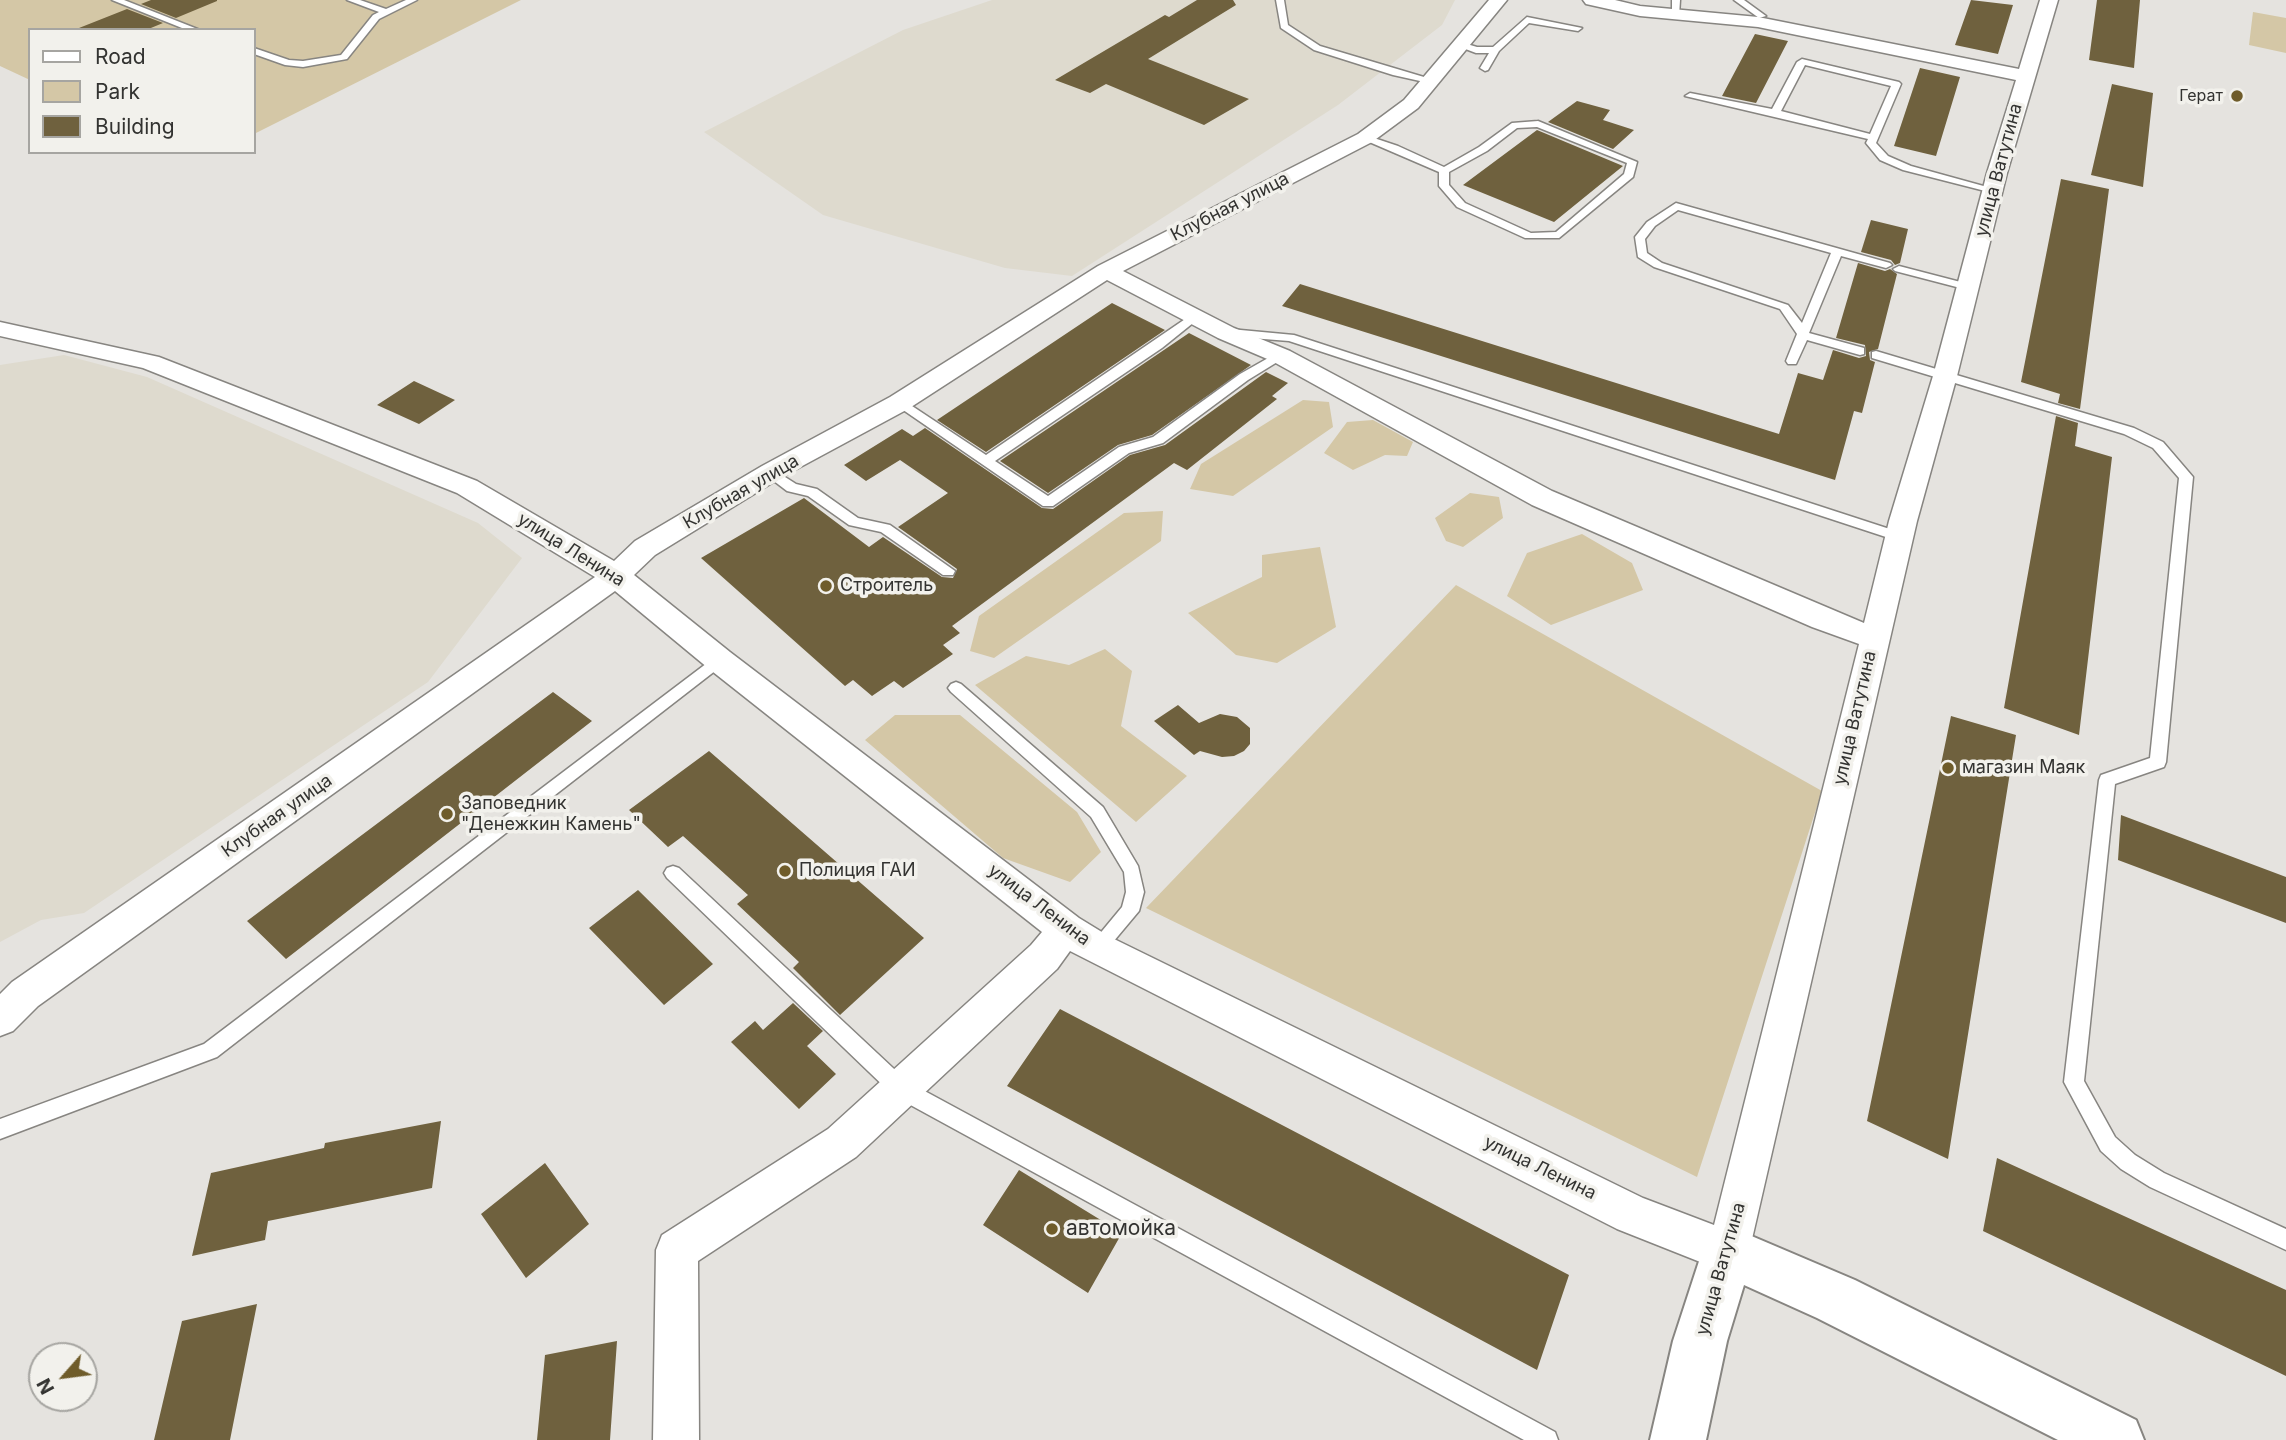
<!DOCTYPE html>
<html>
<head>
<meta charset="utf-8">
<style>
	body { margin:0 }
	#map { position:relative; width:2286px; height:1440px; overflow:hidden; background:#e5e3df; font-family:Inter,sans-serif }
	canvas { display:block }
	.legend { position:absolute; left:28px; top:28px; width:228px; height:126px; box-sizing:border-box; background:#f2f1ec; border:2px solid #a6a5a1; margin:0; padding:9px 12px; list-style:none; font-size:21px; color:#333331 }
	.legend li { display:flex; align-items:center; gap:14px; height:35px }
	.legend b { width:35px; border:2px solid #a6a5a1 }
	.north { position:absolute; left:28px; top:1342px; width:70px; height:70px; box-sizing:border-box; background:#f2f1ec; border:2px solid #a6a5a1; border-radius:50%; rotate:242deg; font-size:19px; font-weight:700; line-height:28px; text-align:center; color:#333331 }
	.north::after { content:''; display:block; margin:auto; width:24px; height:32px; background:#6f5c2a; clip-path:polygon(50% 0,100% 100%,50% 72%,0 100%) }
</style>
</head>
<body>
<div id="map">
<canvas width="2286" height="1440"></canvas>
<ul class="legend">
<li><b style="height:9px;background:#fff"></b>Road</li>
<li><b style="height:19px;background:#d4c7a6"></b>Park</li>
<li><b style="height:19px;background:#6f613e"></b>Building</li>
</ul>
<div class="north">N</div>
</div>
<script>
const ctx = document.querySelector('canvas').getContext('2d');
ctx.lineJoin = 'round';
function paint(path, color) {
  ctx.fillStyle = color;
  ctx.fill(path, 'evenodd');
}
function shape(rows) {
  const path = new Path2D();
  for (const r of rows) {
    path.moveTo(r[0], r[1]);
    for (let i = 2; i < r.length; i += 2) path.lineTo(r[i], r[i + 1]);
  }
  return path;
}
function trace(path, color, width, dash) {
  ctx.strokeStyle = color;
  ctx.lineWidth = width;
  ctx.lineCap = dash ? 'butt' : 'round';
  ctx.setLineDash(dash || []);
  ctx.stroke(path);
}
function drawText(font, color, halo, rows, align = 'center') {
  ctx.font = font + ' Inter,sans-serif';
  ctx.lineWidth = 7;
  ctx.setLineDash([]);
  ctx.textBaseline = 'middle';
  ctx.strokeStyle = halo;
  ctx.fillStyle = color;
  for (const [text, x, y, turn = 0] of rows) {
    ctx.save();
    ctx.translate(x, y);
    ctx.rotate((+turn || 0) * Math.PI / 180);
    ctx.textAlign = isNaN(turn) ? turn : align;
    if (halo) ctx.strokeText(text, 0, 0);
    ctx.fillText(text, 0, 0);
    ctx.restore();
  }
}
const built = shape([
	[992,0,1455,0,1442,25,1338,105,1072,276,1005,268,823,215,704,132,903,30],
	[64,355,147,377,478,523,522,558,428,682,84,913,41,920,0,942,0,365]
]);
const green = shape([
	[0,0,521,0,254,134,254,30,30,30,30,80,0,66],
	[2253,12,2286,18,2286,53,2249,45],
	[1303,400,1329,402,1333,427,1233,496,1190,489,1201,464],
	[1373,420,1413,442,1407,456,1385,455,1353,470,1324,453,1347,422],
	[1470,493,1499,497,1503,518,1463,547,1446,541,1435,518],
	[1163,511,1161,541,994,658,970,651,979,616,1124,513],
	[1582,534,1632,563,1643,590,1551,625,1507,596,1527,553],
	[1320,547,1336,627,1277,663,1236,655,1188,613,1262,577,1262,555],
	[1456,585,1822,791,1697,1177,1146,908],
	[1105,649,1132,671,1121,726,1187,776,1136,822,975,685,1026,656,1069,665],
	[895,715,960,715,1077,812,1101,852,1070,882,1003,858,865,740]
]);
const building = shape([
	[151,0,217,0,217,1,176,18,141,4],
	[1197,0,1233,0,1236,5,1148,59,1249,99,1204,125,1106,84,1090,93,1055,80,1165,15,1169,17],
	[1971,0,2013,5,1998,54,1955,45],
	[2097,0,2140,0,2134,68,2089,60],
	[127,9,163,23,146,30,79,30,79,28],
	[1755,34,1788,41,1756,103,1722,96],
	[1920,68,1960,77,1936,156,1894,146],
	[2112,84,2153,93,2143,187,2091,175],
	[1577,101,1610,110,1603,120,1634,130,1613,149,1548,122],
	[1537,130,1623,166,1554,222,1463,185],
	[2061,179,2109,189,2080,409,2058,403,2060,394,2021,382],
	[1871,220,1908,229,1900,263,1895,265,1891,260,1861,252],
	[1858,263,1885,271,1890,269,1897,274,1878,349,1869,352,1870,360,1875,362,1862,413,1854,411,1835,480,1282,306,1300,284,1779,434,1798,373,1823,380,1833,350,1859,358,1866,356,1865,345,1836,338],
	[1112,303,1165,330,986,452,937,420],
	[1189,333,1251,365,1152,435,1118,445,1048,493,1000,461],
	[1266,372,1288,383,1272,396,1277,399,1187,470,1174,463,952,626,960,633,943,645,953,654,903,688,894,681,872,696,853,680,845,686,701,558,804,498,869,547,883,537,942,577,953,578,957,569,898,527,948,493,900,460,866,481,844,465,902,429,913,436,925,428,1042,508,1053,509,1130,455,1165,445],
	[414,381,455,400,419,424,377,405],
	[2056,416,2078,423,2075,446,2112,457,2079,735,2004,708],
	[553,692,592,721,286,959,247,921],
	[1178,705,1199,723,1220,714,1237,717,1250,728,1250,744,1244,751,1234,756,1222,757,1200,751,1194,755,1154,721],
	[1951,716,2016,735,1948,1159,1867,1121],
	[709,751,924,938,840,1015,793,968,799,962,737,904,748,895,683,836,668,847,629,810],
	[2121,815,2286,877,2286,923,2118,860],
	[638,890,713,964,664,1005,589,928],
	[793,1003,823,1031,807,1046,836,1074,799,1109,731,1042,755,1021,763,1030],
	[1060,1009,1569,1275,1537,1370,1007,1086],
	[441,1121,432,1188,268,1221,265,1240,192,1256,211,1173,324,1148,325,1143],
	[1997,1158,2286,1290,2286,1376,1983,1231],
	[545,1163,589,1224,526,1278,481,1214],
	[1019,1170,1122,1233,1088,1293,983,1225],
	[257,1304,230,1440,154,1440,182,1321],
	[617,1341,610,1440,537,1440,545,1355]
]);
const lane = shape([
	[112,0,124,0,200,30,187,30,112,0],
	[347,0,360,0,386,9,406,0,417,0,379,19,347,59,303,67,285,65,254,54,254,48,289,60,303,61,341,55,373,15,379,12,347,0],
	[1276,0,1284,0,1288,25,1320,46,1434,80,1429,83,1393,75,1314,50,1281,28,1276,0],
	[1672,0,1680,0,1679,16,1672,14,1672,0],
	[1734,0,1744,0,1766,16,1759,18,1734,0],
	[1527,17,1582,28,1578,31,1529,23,1499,51,1488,70,1485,71,1480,68,1489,53,1476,53,1455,45,1460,42,1477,47,1493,47,1527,17],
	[1802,59,1899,82,1901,84,1876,143,1888,156,1911,166,1998,190,1993,193,1903,170,1880,160,1866,143,1868,139,1685,96,1690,93,1772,109,1797,62,1802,59],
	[1805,65,1891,86,1870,134,1781,111,1805,65],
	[1538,121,1637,162,1633,177,1559,238,1525,238,1457,207,1439,186,1439,172,1360,138,1365,135,1398,146,1444,167,1479,147,1512,123,1538,121],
	[1537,127,1627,163,1624,174,1556,232,1531,233,1465,203,1449,185,1449,172,1487,151,1517,128,1537,127],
	[1676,203,1890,263,1892,265,1886,268,1841,256,1809,333,1864,348,1864,354,1860,355,1807,340,1796,364,1788,364,1786,361,1797,334,1780,309,1654,267,1638,257,1635,237,1647,222,1676,203],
	[1678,210,1831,253,1802,323,1788,305,1662,263,1647,253,1645,239,1655,226,1678,210],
	[1899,266,1972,285,1974,287,1968,290,1895,271,1893,269,1899,266],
	[1194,313,1200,317,1198,319,1162,348,995,461,1048,496,1119,447,1153,437,1240,374,1277,353,1285,353,1287,356,1248,380,1163,443,1129,453,1053,506,1043,506,893,403,895,400,903,400,986,455,1194,313],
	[1230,329,1294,335,1905,534,1907,537,1900,542,1895,540,1289,341,1226,336,1224,333,1230,329],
	[1876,351,2134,428,2163,442,2193,477,2166,762,2164,767,2115,784,2084,1081,2115,1137,2135,1155,2164,1173,2286,1229,2286,1250,2150,1187,2121,1169,2101,1151,2064,1082,2099,780,2101,775,2150,758,2179,478,2153,448,2124,434,1872,358,1872,352,1876,351],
	[771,468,796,484,817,489,858,518,890,525,955,571,953,575,943,575,881,532,849,525,808,496,787,491,766,475,766,469,771,468],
	[719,654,724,656,727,660,724,664,217,1057,0,1139,0,1119,204,1044,719,654],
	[956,682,961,684,1103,807,1138,866,1144,892,1139,911,1103,954,1097,956,1091,954,1088,948,1122,907,1126,892,1124,872,1091,817,951,692,948,688,951,684,956,682],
	[673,866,679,868,908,1082,1555,1432,1558,1440,1524,1440,894,1096,667,878,664,873,667,868,673,866]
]);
const street = shape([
	[1489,0,1507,0,1418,108,1372,142,1123,271,1234,328,1290,351,1552,491,1864,623,1889,521,1933,376,1987,173,2016,80,1758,27,1640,16,1586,4,1583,0,1615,0,1640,6,1758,17,2019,69,2040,0,2058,0,2007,173,1957,376,1917,521,1749,1252,1743,1267,1728,1273,1617,1229,1070,951,1057,969,856,1157,698,1261,699,1440,653,1440,656,1250,662,1235,828,1129,1031,945,1042,932,708,668,615,591,38,1006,13,1031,0,1036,0,994,12,982,595,577,457,493,143,368,0,336,0,322,159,357,477,481,614,561,635,541,762,466,890,397,1098,266,1358,134,1404,100,1489,0],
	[1107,280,1218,338,1272,361,1532,505,1812,627,1859,644,1714,1225,1643,1198,1110,937,1079,918,730,652,634,575,655,555,780,478,908,409,1107,280]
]);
const secondary = shape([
	[1728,1226,1855,1280,2136,1420,2144,1440,2058,1440,1817,1318,1744,1285,1727,1341,1706,1440,1650,1440,1673,1341,1702,1252,1710,1234,1728,1226]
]);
const markers = [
	[2237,96,7,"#6f5c2a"],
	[826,586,7,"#6f5c2a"],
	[1948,768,7,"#6f5c2a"],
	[447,814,7,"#6f5c2a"],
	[785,871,7,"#6f5c2a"],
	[1052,1229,7,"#6f5c2a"]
];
const farPoinames = [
	["Герат",2223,96]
];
const streetNames = [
	["улица Ватутина",1999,170,-75],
	["Клубная улица",1230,207,-27],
	["Клубная улица",741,492,-30],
	["улица Ленина",571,550,32],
	["улица Ватутина",1855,718,-77],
	["Клубная улица",277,816,-35],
	["улица Ленина",1039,905,37],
	["улица Ленина",1540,1168,26],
	["улица Ватутина",1721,1269,-74]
];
const poiNames = [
	["Строитель",840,586],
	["магазин Маяк",1962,768],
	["Заповедник",461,804],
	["\"Денежкин Камень\"",461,825],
	["Полиция ГАИ",799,871]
];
const nearPoinames = [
	["автомойка",1066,1229]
];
paint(built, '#dedace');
paint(green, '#d4c7a6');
paint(building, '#6f613e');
trace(lane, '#878581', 3);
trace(street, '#878581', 3);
trace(secondary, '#878581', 4);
paint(lane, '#fff');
paint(street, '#fff');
paint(secondary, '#fff');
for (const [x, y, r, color] of markers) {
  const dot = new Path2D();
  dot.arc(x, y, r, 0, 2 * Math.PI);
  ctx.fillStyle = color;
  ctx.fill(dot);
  trace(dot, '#f2f1ec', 2.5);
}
drawText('16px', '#333331', '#f2f1ec', farPoinames, 'right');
drawText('18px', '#333331', '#f2f1ec', streetNames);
drawText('18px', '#333331', '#f2f1ec', poiNames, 'left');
drawText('21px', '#333331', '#f2f1ec', nearPoinames, 'left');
</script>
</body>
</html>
